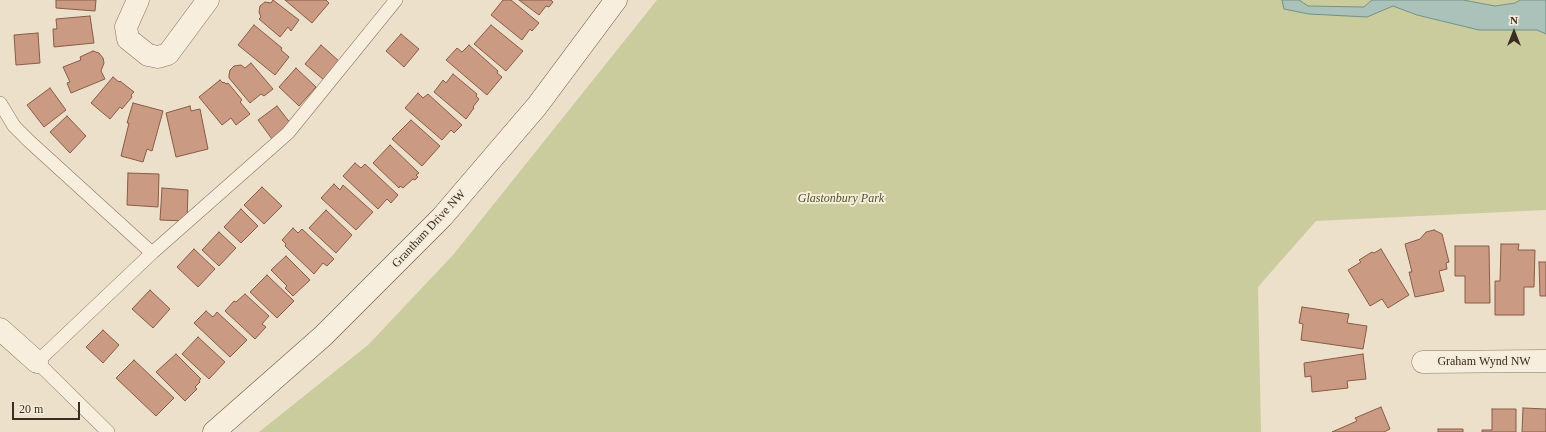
<!DOCTYPE html>
<html>
<head>
<meta charset="utf-8">
<style>
	body { margin:0 }
	#map { position:relative; width:1546px; height:432px; overflow:hidden; background:#ede0ca; font-family:Georgia,serif }
	canvas { display:block }
	.north { position:absolute; left:1494px; top:12px; width:40px; height:40px; -webkit-text-stroke:3px #f5ebda; paint-order:stroke; rotate:0deg; font-size:11px; font-weight:700; line-height:16px; text-align:center; color:#3b2c22 }
	.north::after { content:''; display:block; margin:auto; width:14px; height:18px; background:#3b2c22; clip-path:polygon(50% 0,100% 100%,50% 72%,0 100%) }
	.scale { position:absolute; left:12px; top:402px; width:68px; height:18px; box-sizing:border-box; border:2px solid #3b2c22; border-top:0; padding-left:5px; font-size:12px; line-height:14px; white-space:nowrap; color:#3b2c22; -webkit-text-stroke:3px #f5ebda; paint-order:stroke }
</style>
</head>
<body>
<div id="map">
<canvas width="1546" height="432"></canvas>
<div class="north">N</div>
<div class="scale">20 m</div>
</div>
<script>
const ctx = document.querySelector('canvas').getContext('2d');
ctx.lineJoin = 'round';
function paint(path, color) {
  ctx.fillStyle = color;
  ctx.fill(path, 'evenodd');
}
function shape(rows) {
  const path = new Path2D();
  for (const r of rows) {
    path.moveTo(r[0], r[1]);
    for (let i = 2; i < r.length; i += 2) path.lineTo(r[i], r[i + 1]);
  }
  return path;
}
function trace(path, color, width, dash) {
  ctx.strokeStyle = color;
  ctx.lineWidth = width;
  ctx.lineCap = dash ? 'butt' : 'round';
  ctx.setLineDash(dash || []);
  ctx.stroke(path);
}
function drawText(font, color, halo, rows, align = 'center') {
  ctx.font = font + ' Georgia,serif';
  ctx.lineWidth = 4;
  ctx.setLineDash([]);
  ctx.textBaseline = 'middle';
  ctx.strokeStyle = halo;
  ctx.fillStyle = color;
  for (const [text, x, y, turn = 0] of rows) {
    ctx.save();
    ctx.translate(x, y);
    ctx.rotate((+turn || 0) * Math.PI / 180);
    ctx.textAlign = isNaN(turn) ? turn : align;
    if (halo) ctx.strokeText(text, 0, 0);
    ctx.fillText(text, 0, 0);
    ctx.restore();
  }
}
const green = shape([
	[657,0,1282,0,1284,9,1367,17,1393,6,1417,15,1479,30,1537,30,1546,34,1546,210,1316,221,1258,287,1261,432,259,432,368,345,453,255],
	[1299,0,1372,0,1365,7,1308,6],
	[1463,0,1520,0,1515,3,1495,6]
]);
const water = shape([
	[1282,0,1299,0,1308,6,1364,7,1372,0,1463,0,1495,6,1515,3,1520,0,1546,0,1546,34,1537,30,1479,30,1417,15,1393,6,1367,17,1309,14,1284,9,1282,0]
]);
const building = shape([
	[56,0,96,0,95,11,56,8,56,0],
	[273,0,299,20,291,31,288,27,280,37,259,19,261,17,259,12,260,6,265,2,271,3,273,0],
	[285,0,326,0,329,3,312,23,285,0],
	[503,0,511,0,539,23,532,31,530,29,522,40,491,15,503,0],
	[519,0,551,0,553,2,549,7,546,6,539,15,519,0],
	[90,16,94,43,54,47,53,29,57,29,56,19,90,16],
	[254,25,282,48,281,50,289,57,275,75,238,45,254,25],
	[491,25,523,51,506,71,474,44,491,25],
	[38,33,40,63,16,65,14,35,38,33],
	[401,34,419,49,404,67,386,51,401,34],
	[321,45,340,62,324,80,305,64,321,45],
	[469,45,498,71,497,73,502,77,487,95,446,60,457,48,462,52,469,45],
	[93,51,99,53,103,58,104,63,101,71,105,79,71,93,67,83,70,82,63,67,81,60,80,57,93,51],
	[251,63,273,89,264,96,261,94,250,103,229,78,229,75,230,70,234,66,241,65,245,68,251,63],
	[296,68,316,87,299,106,279,87,296,68],
	[453,74,477,94,476,96,479,99,473,107,474,108,466,119,434,92,443,80,446,83,453,74],
	[113,77,119,82,120,81,134,92,131,95,132,97,122,109,120,107,110,119,91,103,113,77],
	[220,80,223,83,224,82,226,84,228,83,242,100,240,102,250,114,236,125,231,118,222,125,199,97,220,80],
	[50,88,66,110,44,127,27,105,50,88],
	[418,93,423,98,428,94,462,125,454,133,451,130,442,140,405,108,418,93],
	[133,103,163,111,152,151,147,149,143,162,121,156,129,123,127,123,133,103],
	[190,106,191,111,200,109,208,149,176,157,166,113,190,106],
	[277,106,291,124,272,139,258,120,277,106],
	[67,116,86,136,70,153,50,132,67,116],
	[411,120,440,146,422,166,392,139,411,120],
	[390,145,419,173,416,175,418,177,415,180,413,179,403,188,400,186,399,188,373,163,390,145],
	[355,163,361,168,365,164,398,195,391,203,387,199,378,209,343,176,355,163],
	[128,173,159,174,158,207,127,205,128,173],
	[334,184,340,190,343,185,373,212,356,230,321,198,334,184],
	[262,187,282,206,264,224,244,205,262,187],
	[162,188,188,190,187,221,160,220,162,188],
	[241,209,258,226,241,243,224,227,241,209],
	[326,210,352,235,336,253,309,228,326,210],
	[293,228,298,233,302,229,334,259,327,266,323,263,314,274,285,246,286,244,282,240,293,228],
	[1434,230,1442,234,1449,262,1446,263,1447,269,1439,271,1444,291,1415,297,1409,272,1412,272,1405,244,1420,239,1426,232,1434,230],
	[219,232,236,248,219,266,202,250,219,232],
	[1501,244,1519,244,1518,250,1535,250,1534,287,1524,287,1524,315,1495,315,1495,281,1500,281,1501,244],
	[1455,246,1489,246,1490,303,1465,303,1465,276,1455,276,1455,246],
	[194,249,215,269,198,287,177,267,194,249],
	[1381,249,1409,295,1388,308,1382,299,1370,306,1348,270,1361,262,1359,260,1372,252,1374,253,1381,249],
	[286,256,310,280,293,296,285,288,287,286,271,270,286,256],
	[1539,262,1546,262,1546,296,1540,296,1539,262],
	[267,275,294,301,277,318,250,292,267,275],
	[150,290,170,309,153,328,132,309,150,290],
	[245,294,269,316,262,324,266,327,255,339,225,311,234,301,236,302,245,294],
	[1302,307,1349,314,1347,323,1367,326,1363,349,1301,340,1303,324,1299,323,1302,307],
	[206,311,213,317,217,312,247,340,230,357,194,323,206,311],
	[103,330,119,345,103,363,86,347,103,330],
	[198,337,225,362,209,379,182,354,198,337],
	[176,354,201,379,199,380,200,382,195,387,197,389,185,401,156,372,176,354],
	[1363,354,1366,379,1347,381,1348,388,1312,392,1311,376,1305,377,1304,363,1363,354],
	[134,360,174,398,156,416,116,378,134,360],
	[1381,407,1390,429,1384,432,1332,432,1357,421,1355,418,1381,407],
	[1523,408,1546,409,1546,432,1522,432,1523,408],
	[1492,409,1516,409,1516,432,1482,432,1482,430,1492,430,1492,409],
	[1438,429,1463,429,1463,432,1438,432,1438,429]
]);
const lane = shape([
	[0,103,14,126,29,141,152,253],
	[108,432,37,362,152,253,288,133,396,0]
]);
const street = shape([
	[138,0,126,27,128,39,148,55,158,57,168,54,208,0],
	[0,329,37,362],
	[1423,362,1546,361]
]);
const secondary = shape([
	[214,432,323,336,442,217,537,106,616,0]
]);
const parkNames = [
	["Glastonbury Park",841,199]
];
const streetNames = [
	["Grantham Drive NW",429,229,-47],
	["Graham Wynd NW",1484,362]
];
paint(green, '#cacc9e');
paint(water, '#aac2b9');
trace(water, '#719186', 1);
paint(building, '#ca9a82');
trace(building, '#885b46', 1);
trace(lane, '#8a725f', 14);
trace(street, '#8a725f', 23);
trace(secondary, '#6c5442', 23);
trace(lane, '#f8eede', 13);
trace(street, '#f8eede', 22);
trace(secondary, '#f8eede', 22);
drawText('italic 12px', '#4f5729', '#f5ebda', parkNames);
drawText('12px', '#3b2c22', '#f5ebda', streetNames);
</script>
</body>
</html>
